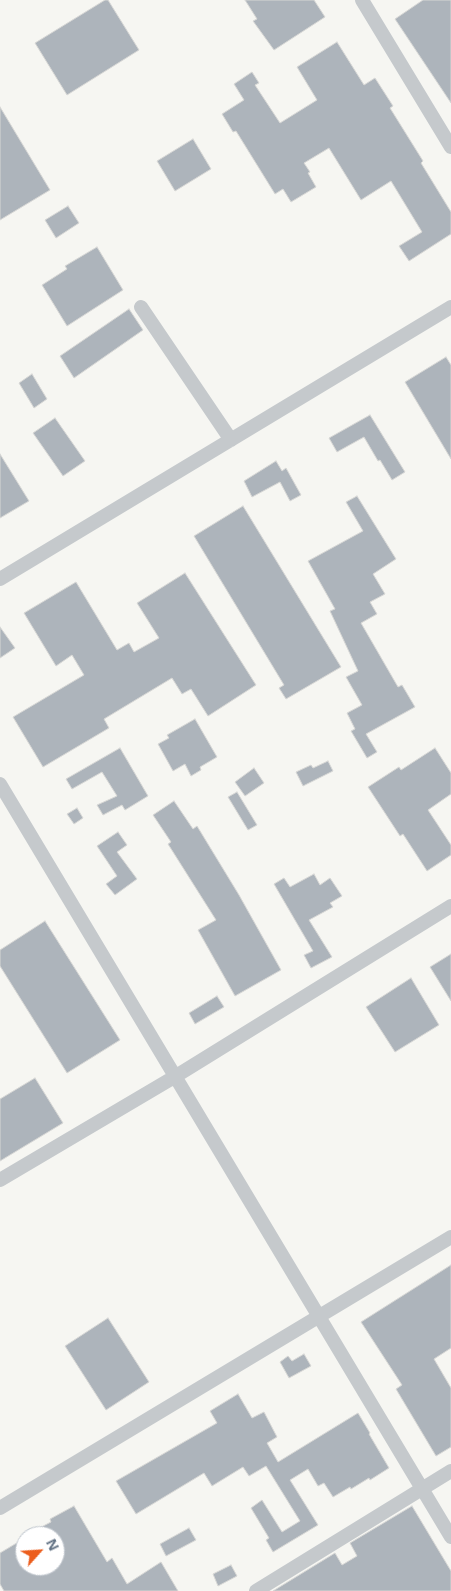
<!DOCTYPE html>
<html>
<head>
<meta charset="utf-8">
<style>
	body { margin:0 }
	#map { position:relative; width:451px; height:1591px; overflow:hidden; background:#f6f6f2; font-family:"Open Sans",sans-serif }
	canvas { display:block }
	.north { position:absolute; left:15px; top:1526px; width:50px; height:50px; box-sizing:border-box; background:#fff; border:1px solid #c1c7ce; border-radius:50%; rotate:64deg; font-size:14px; font-weight:700; line-height:20px; text-align:center; color:#637385 }
	.north::after { content:''; display:block; margin:auto; width:18px; height:22px; background:#ec5e1d; clip-path:polygon(50% 0,100% 100%,50% 72%,0 100%) }
</style>
</head>
<body>
<div id="map">
<canvas width="451" height="1591"></canvas>
<div class="north">N</div>
</div>
<script>
const ctx = document.querySelector('canvas').getContext('2d');
ctx.lineJoin = 'round';
function paint(path, color) {
  ctx.fillStyle = color;
  ctx.fill(path, 'evenodd');
}
function shape(rows) {
  const path = new Path2D();
  for (const r of rows) {
    path.moveTo(r[0], r[1]);
    for (let i = 2; i < r.length; i += 2) path.lineTo(r[i], r[i + 1]);
  }
  return path;
}
function trace(path, color, width, dash) {
  ctx.strokeStyle = color;
  ctx.lineWidth = width;
  ctx.lineCap = dash ? 'butt' : 'round';
  ctx.setLineDash(dash || []);
  ctx.stroke(path);
}
const building = shape([
	[105,0,108,0,139,50,67,95,35,43,105,0],
	[245,0,314,0,325,17,274,50,253,21,257,19,245,0],
	[423,0,451,0,451,103,395,19,423,0],
	[337,42,364,85,375,78,393,106,390,108,423,161,421,163,451,212,451,234,409,261,399,246,422,232,391,181,361,200,329,148,304,163,310,172,308,173,316,187,291,202,283,189,275,194,236,131,233,132,222,114,244,100,234,84,252,72,259,83,255,85,280,123,317,100,297,67,337,42],
	[0,107,50,190,0,220,0,107],
	[193,139,211,169,175,191,157,161,193,139],
	[68,206,79,223,56,238,45,220,68,206],
	[97,247,123,290,67,326,42,285,67,269,65,266,97,247],
	[129,309,143,330,74,378,60,356,129,309],
	[446,357,451,365,451,459,405,382,446,357],
	[32,374,47,399,34,408,19,383,32,374],
	[370,415,405,472,392,480,380,460,378,461,364,437,337,452,329,438,370,415],
	[55,418,85,461,63,476,33,433,55,418],
	[0,454,29,501,0,518,0,454],
	[276,461,282,471,286,468,301,495,290,501,280,482,252,497,244,481,276,461],
	[357,496,396,559,373,574,385,594,370,602,377,614,361,623,398,687,402,685,415,707,366,734,377,752,367,758,351,731,355,729,347,713,362,705,346,677,358,671,330,611,335,609,308,561,363,531,346,502,357,496],
	[243,506,341,667,286,699,279,688,284,685,194,536,243,506],
	[185,573,256,685,208,716,191,689,182,694,172,678,104,719,109,728,43,767,13,717,84,675,72,655,56,666,24,613,76,582,117,650,129,643,134,652,159,638,137,603,185,573],
	[0,627,15,648,0,658,0,627],
	[195,719,217,757,200,767,201,770,191,776,185,764,173,771,158,744,169,738,167,735,195,719],
	[120,748,148,796,125,810,122,805,103,815,97,805,117,796,102,772,72,789,66,779,120,748],
	[435,748,451,773,451,794,428,810,451,845,451,855,427,871,403,834,400,836,368,787,399,767,401,770,435,748],
	[328,761,333,771,303,786,296,772,311,765,313,768,328,761],
	[254,768,264,783,245,796,235,782,254,768],
	[237,792,257,825,248,830,228,797,237,792],
	[174,801,193,829,197,826,239,895,281,970,235,996,198,930,216,920,168,844,171,842,153,815,174,801],
	[77,808,83,818,74,824,67,814,77,808],
	[118,832,127,845,117,852,137,879,115,895,106,884,117,876,97,846,118,832],
	[314,874,320,885,330,878,342,896,330,903,333,907,309,920,332,957,311,968,304,955,313,951,274,884,284,878,290,887,314,874],
	[45,921,120,1040,67,1073,0,966,0,950,45,921],
	[451,954,451,1001,430,967,451,954],
	[411,978,439,1025,395,1052,366,1007,411,978],
	[217,996,224,1007,195,1024,189,1013,217,996],
	[35,1078,63,1123,0,1161,0,1099,35,1078],
	[451,1265,451,1348,434,1359,451,1388,451,1447,436,1456,396,1389,402,1385,361,1322,451,1265],
	[108,1318,149,1382,106,1410,65,1346,108,1318],
	[304,1354,311,1366,289,1378,280,1362,288,1356,292,1361,304,1354],
	[238,1394,252,1418,264,1412,277,1437,267,1443,278,1462,358,1413,370,1433,369,1434,389,1468,370,1480,369,1478,351,1489,350,1487,333,1497,324,1483,318,1486,308,1469,290,1480,318,1525,273,1552,266,1540,269,1538,251,1508,262,1500,282,1532,300,1521,266,1466,249,1476,243,1467,212,1486,204,1473,136,1514,116,1481,217,1423,210,1411,238,1394],
	[74,1506,107,1562,112,1558,127,1584,161,1562,178,1591,4,1591,0,1584,0,1553,25,1538,25,1566,55,1566,55,1536,24,1536,51,1522,50,1519,74,1506],
	[412,1506,451,1571,451,1591,273,1591,335,1553,342,1565,357,1556,350,1543,412,1506],
	[189,1528,196,1540,166,1556,160,1544,189,1528],
	[231,1565,237,1576,218,1586,213,1574,231,1565]
]);
const minor = shape([
	[362,0,451,147],
	[141,307,231,440],
	[0,579,451,307],
	[0,784,451,1537],
	[0,1180,176,1076,451,906],
	[0,1508,451,1237],
	[256,1591,451,1471]
]);
paint(building, '#adb4bb');
trace(building, '#d7d7d5', 1);
trace(minor, '#c5c9cc', 14);
</script>
</body>
</html>
